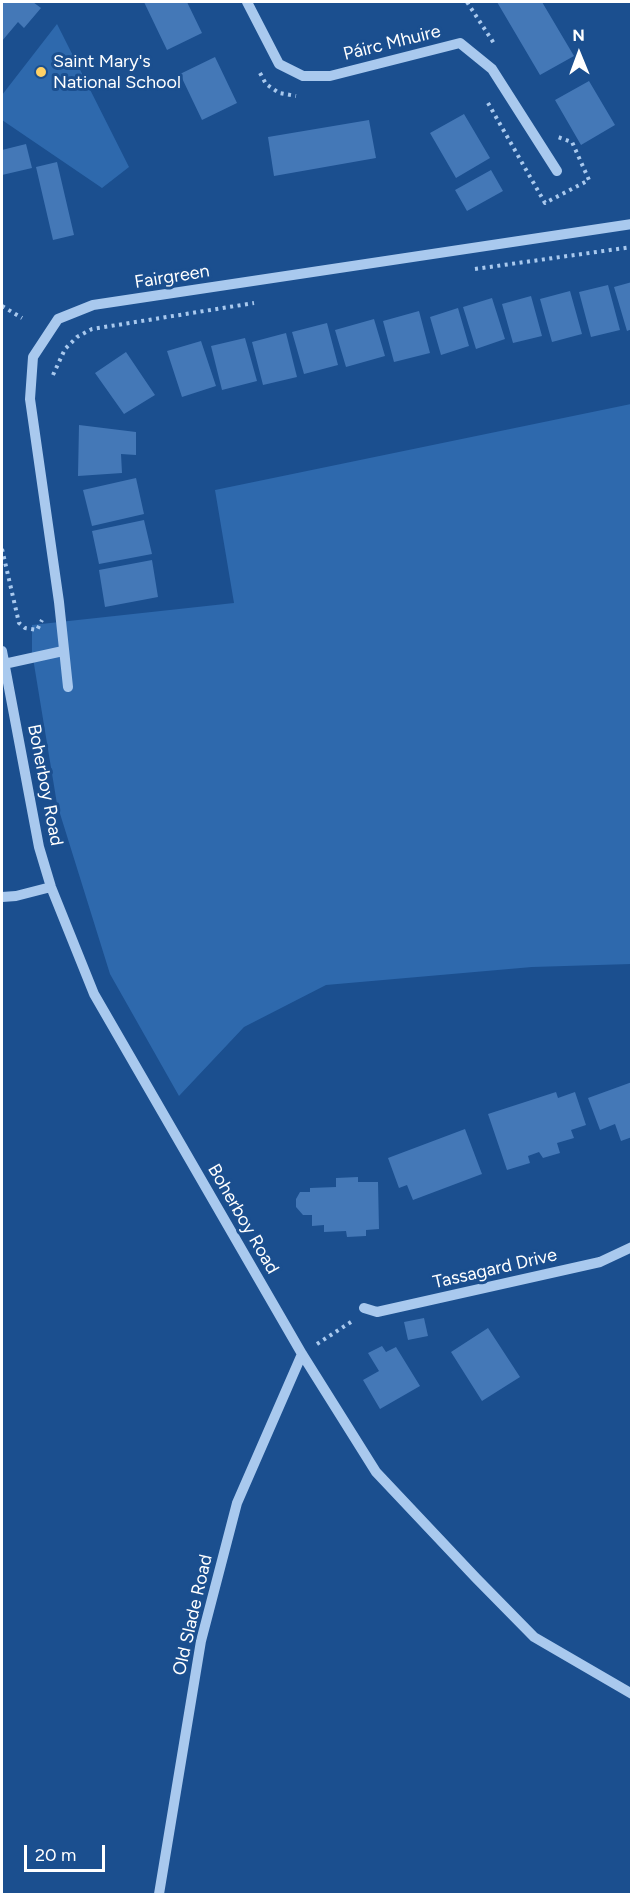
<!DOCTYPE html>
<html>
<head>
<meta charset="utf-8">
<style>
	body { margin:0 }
	#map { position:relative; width:633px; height:1896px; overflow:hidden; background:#1b4f8f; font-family:Figtree,sans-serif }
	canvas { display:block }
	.frame { position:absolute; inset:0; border:3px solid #fff; pointer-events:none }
	.north { position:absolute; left:549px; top:24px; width:60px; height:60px; -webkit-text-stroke:4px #1b4f8f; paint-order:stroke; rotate:359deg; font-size:16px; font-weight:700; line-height:24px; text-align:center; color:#fff }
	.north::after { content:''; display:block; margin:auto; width:21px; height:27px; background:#fff; clip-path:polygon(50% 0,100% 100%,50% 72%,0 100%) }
	.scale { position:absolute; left:24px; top:1845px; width:81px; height:27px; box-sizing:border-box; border:3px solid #fff; border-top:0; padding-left:8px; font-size:18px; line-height:21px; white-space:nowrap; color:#fff; -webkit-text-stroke:4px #1b4f8f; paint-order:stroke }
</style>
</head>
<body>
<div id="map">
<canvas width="633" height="1896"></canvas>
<div class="frame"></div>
<div class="north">N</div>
<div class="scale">20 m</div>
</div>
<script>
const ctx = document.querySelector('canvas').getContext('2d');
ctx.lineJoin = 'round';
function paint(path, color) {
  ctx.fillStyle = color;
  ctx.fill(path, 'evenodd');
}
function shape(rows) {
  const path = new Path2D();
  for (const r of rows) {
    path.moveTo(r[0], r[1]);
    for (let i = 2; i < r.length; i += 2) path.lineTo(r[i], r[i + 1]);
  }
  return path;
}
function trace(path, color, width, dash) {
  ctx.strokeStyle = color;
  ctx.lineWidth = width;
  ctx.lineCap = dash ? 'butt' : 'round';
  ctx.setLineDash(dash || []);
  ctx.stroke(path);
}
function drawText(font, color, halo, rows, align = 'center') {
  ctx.font = font + ' Figtree,sans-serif';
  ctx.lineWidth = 6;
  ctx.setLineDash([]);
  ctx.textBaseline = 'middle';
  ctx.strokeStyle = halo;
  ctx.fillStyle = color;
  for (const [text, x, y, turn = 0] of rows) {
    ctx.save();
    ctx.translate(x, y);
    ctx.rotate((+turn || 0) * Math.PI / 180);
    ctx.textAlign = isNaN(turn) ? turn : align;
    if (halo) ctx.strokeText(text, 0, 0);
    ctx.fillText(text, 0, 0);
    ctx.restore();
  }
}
const green = shape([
	[57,24,129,167,102,188,2,120,2,95],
	[631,404,631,964,532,967,326,985,244,1027,179,1096,110,974,57,804,32,652,32,625,234,603,215,490]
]);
const building = shape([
	[2,2,33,2,41,8,24,28,18,22,2,41],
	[144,2,187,2,202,33,167,50],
	[497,2,542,2,574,56,540,75],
	[215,57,237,103,202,120,180,74],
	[589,81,615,125,581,145,555,100],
	[464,114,490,158,456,178,430,133],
	[369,120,376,158,274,176,268,137],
	[26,144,32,168,2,175,2,150],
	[57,162,74,235,53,240,36,167],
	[491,170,503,191,467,211,455,190],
	[632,282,632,329,627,331,614,287],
	[608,285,620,330,591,337,579,292],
	[570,291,582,334,552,342,540,299],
	[531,296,542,336,513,343,502,304],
	[492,298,505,339,476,349,463,307],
	[458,308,469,346,441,355,430,317],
	[419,311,430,353,394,362,383,321],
	[374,319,385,356,346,367,335,330],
	[327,323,338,365,304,374,292,332],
	[286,333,297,377,263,385,252,342],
	[245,338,257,381,222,390,211,346],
	[201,341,216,386,182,397,167,351],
	[126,352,155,395,124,414,95,373],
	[79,425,136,432,136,455,121,454,122,473,78,476],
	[136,478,144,514,92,526,83,490],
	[144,520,152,554,99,564,92,531],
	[152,560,158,597,105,607,99,570],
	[632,1082,632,1137,621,1141,615,1124,600,1130,588,1098],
	[556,1092,558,1098,575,1092,586,1125,571,1130,574,1138,557,1143,560,1153,543,1158,539,1152,528,1156,530,1163,507,1170,488,1114],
	[465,1129,482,1174,413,1200,407,1185,399,1188,388,1158],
	[358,1177,358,1182,378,1182,379,1229,366,1230,366,1236,347,1237,346,1231,324,1232,324,1225,312,1226,312,1215,303,1215,296,1207,296,1199,300,1192,310,1192,310,1188,336,1187,336,1178],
	[424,1318,428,1336,408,1340,404,1322],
	[488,1328,520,1377,482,1401,451,1352],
	[382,1346,386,1352,396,1347,420,1386,380,1409,363,1380,379,1371,368,1353]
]);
const path = shape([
	[467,2,495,45],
	[260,73,266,84,279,93,296,96],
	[488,103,545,203,589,180,572,142,558,137],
	[475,269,632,247],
	[2,306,22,318],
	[53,375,65,349,77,337,92,329,254,303],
	[2,549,19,623,25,628,37,630,42,620],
	[317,1344,354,1320]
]);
const minor = shape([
	[247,2,279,64,303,76,330,76,460,43,492,69,557,171],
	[2,651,39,847,51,887,94,994,302,1354,376,1472,476,1578,534,1637,632,1694],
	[4,664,63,651],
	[68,687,59,602,30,399,33,357,58,319,93,305,632,224],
	[2,897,16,896,51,887],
	[364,1308,377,1312,600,1262,632,1247],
	[159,1894,201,1641,237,1503,302,1354]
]);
const markers = [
	[41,72,6,"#ffd166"]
];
const streetNames = [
	["Páirc Mhuire",392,43,-14],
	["Fairgreen",172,277,-9],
	["Boherboy Road",45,785,79],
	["Boherboy Road",243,1219,60],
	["Tassagard Drive",495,1269,-13],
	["Old Slade Road",193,1615,-77]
];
const poiNames = [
	["Saint Mary's",53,62],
	["National School",53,83]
];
paint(green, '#2e69ad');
paint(building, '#4478b7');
trace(path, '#a9c9ee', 4, [3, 4.5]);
trace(minor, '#a9c9ee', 10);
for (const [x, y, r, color] of markers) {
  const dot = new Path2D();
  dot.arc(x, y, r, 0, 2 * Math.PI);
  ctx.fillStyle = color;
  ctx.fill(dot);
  trace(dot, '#1b4f8f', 2);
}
drawText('18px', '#fff', '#1b4f8f', streetNames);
drawText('18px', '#fff', '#1b4f8f', poiNames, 'left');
</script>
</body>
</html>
